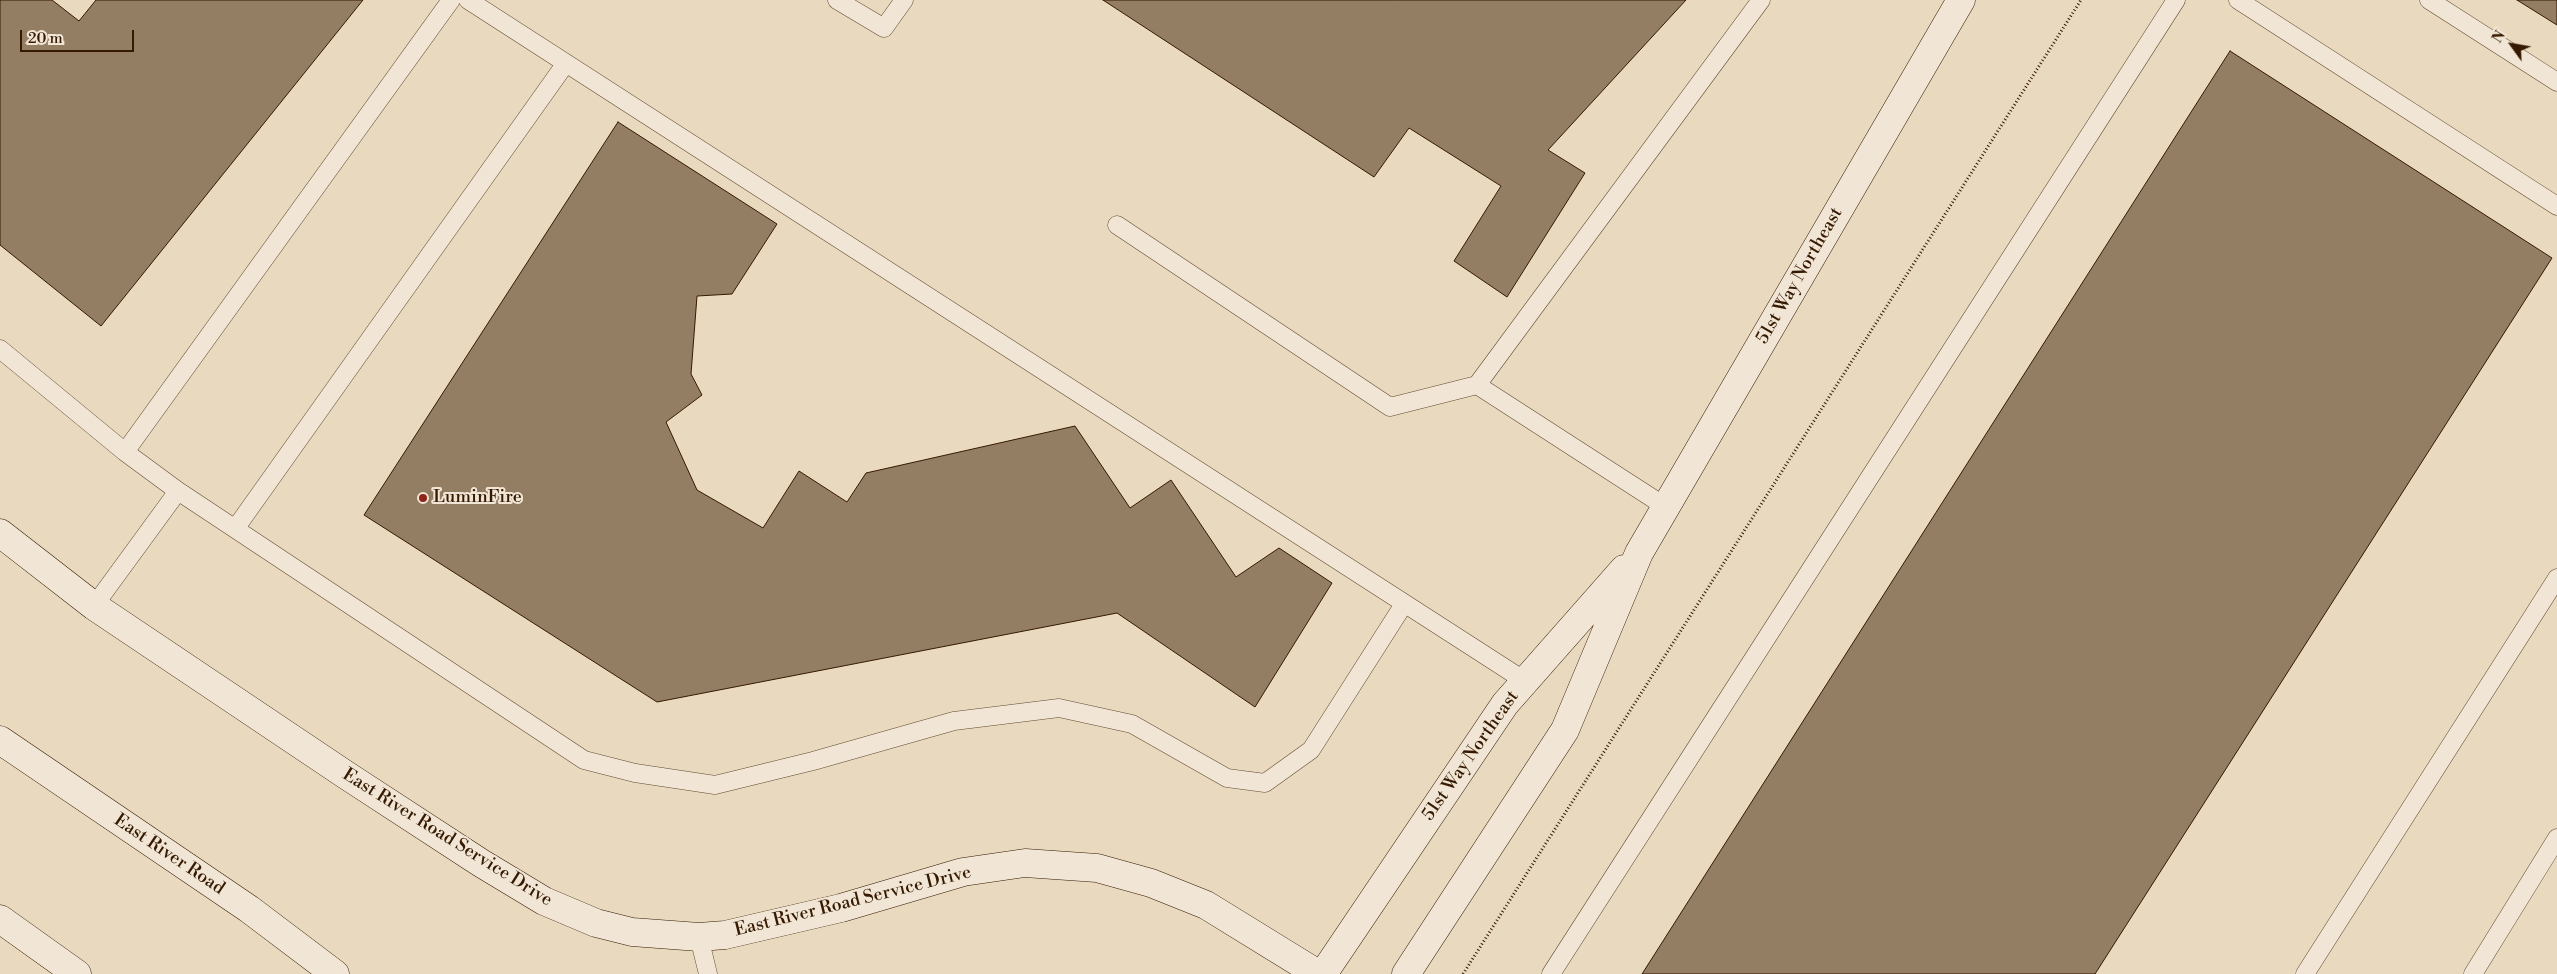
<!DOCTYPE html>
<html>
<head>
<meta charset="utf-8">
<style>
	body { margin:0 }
	#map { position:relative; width:2557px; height:974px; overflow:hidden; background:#e9d9bf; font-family:"Libre Bodoni",serif }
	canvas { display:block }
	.north { position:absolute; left:2487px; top:20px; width:50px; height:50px; -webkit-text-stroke:4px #f1e6d5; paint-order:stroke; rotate:302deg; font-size:14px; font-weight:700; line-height:20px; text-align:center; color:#351900 }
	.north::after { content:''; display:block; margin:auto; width:18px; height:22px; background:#351900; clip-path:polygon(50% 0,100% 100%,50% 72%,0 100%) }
	.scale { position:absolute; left:20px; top:30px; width:114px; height:22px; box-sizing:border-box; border:2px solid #351900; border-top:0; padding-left:6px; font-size:15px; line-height:18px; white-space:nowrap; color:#351900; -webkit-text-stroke:4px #f1e6d5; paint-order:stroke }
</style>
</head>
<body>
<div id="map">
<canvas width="2557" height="974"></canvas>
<div class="north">N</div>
<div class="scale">20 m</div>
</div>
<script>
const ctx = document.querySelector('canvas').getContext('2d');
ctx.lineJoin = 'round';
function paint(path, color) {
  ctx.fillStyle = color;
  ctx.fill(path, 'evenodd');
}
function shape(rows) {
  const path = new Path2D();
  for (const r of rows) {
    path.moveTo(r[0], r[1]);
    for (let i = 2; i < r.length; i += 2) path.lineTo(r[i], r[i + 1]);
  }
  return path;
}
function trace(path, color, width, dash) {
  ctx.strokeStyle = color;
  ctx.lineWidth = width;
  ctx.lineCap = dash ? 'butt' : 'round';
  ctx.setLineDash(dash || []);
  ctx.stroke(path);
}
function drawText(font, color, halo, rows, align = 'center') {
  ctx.font = font + ' "Libre Bodoni",serif';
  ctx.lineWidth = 4;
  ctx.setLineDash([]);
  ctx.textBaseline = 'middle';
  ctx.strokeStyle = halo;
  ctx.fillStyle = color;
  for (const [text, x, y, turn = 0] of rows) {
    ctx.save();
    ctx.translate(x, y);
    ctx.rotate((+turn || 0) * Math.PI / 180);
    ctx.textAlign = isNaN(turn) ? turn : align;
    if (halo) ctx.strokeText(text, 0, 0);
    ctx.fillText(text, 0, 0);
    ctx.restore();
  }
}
const building = shape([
	[0,0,52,0,79,21,96,0,363,0,101,326,0,245,0,0],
	[1103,0,1686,0,1548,150,1585,173,1507,297,1454,261,1501,186,1409,128,1374,177,1103,0],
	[2517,0,2557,0,2557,25,2517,0],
	[2230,51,2552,258,2095,974,1642,974,2230,51],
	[618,122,777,224,732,294,697,296,691,374,702,395,666,422,697,490,763,528,799,471,847,502,866,473,1075,426,1130,508,1171,480,1236,577,1279,548,1332,583,1255,707,1117,613,657,702,364,515,618,122]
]);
const path = shape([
	[1463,974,2081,0]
]);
const lane = shape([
	[468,0,1525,681],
	[837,0,884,28,904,0],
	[2238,0,2557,206],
	[2429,0,2557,82],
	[1117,225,1390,407,1477,385],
	[0,349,125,452],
	[178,491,584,760,635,773,715,785,813,761,954,721,1059,708,1132,724,1227,778,1265,783,1311,750,1404,604],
	[1666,507,1477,385,1761,0],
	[235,529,566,63],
	[94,606,178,491,125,452,451,0],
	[699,937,708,974],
	[1551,974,2176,0],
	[2305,974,2557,578],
	[2473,974,2557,838]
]);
const secondary = shape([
	[0,533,94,606,346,775,481,863,544,901,596,923,632,932,699,937,725,935,841,908,963,872,1025,863,1097,868,1151,883,1206,905,1318,974],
	[0,740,249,909,335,974],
	[0,919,77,974],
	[1323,974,1505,704,1624,569],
	[1406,974,1565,730,1639,553,1961,0]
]);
const markers = [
	[423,498,5,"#8f2418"]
];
const streetNames = [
	["51st Way Northeast",1800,276,-60],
	["51st Way Northeast",1471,756,-55],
	["East River Road Service Drive",447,838,32],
	["East River Road",169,855,34],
	["East River Road Service Drive",853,902,-14]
];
const poiNames = [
	["LuminFire",433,498]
];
paint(building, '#937d63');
trace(building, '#351900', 1);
trace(lane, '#624930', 19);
trace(secondary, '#351900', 29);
trace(path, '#351900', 3, [1, 2.5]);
trace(lane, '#f1e6d5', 18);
trace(secondary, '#f1e6d5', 28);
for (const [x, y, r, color] of markers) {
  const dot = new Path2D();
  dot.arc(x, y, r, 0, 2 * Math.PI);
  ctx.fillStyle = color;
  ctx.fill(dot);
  trace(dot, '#f1e6d5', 2);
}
drawText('18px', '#351900', '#f1e6d5', streetNames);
drawText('18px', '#351900', '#f1e6d5', poiNames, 'left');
</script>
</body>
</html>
